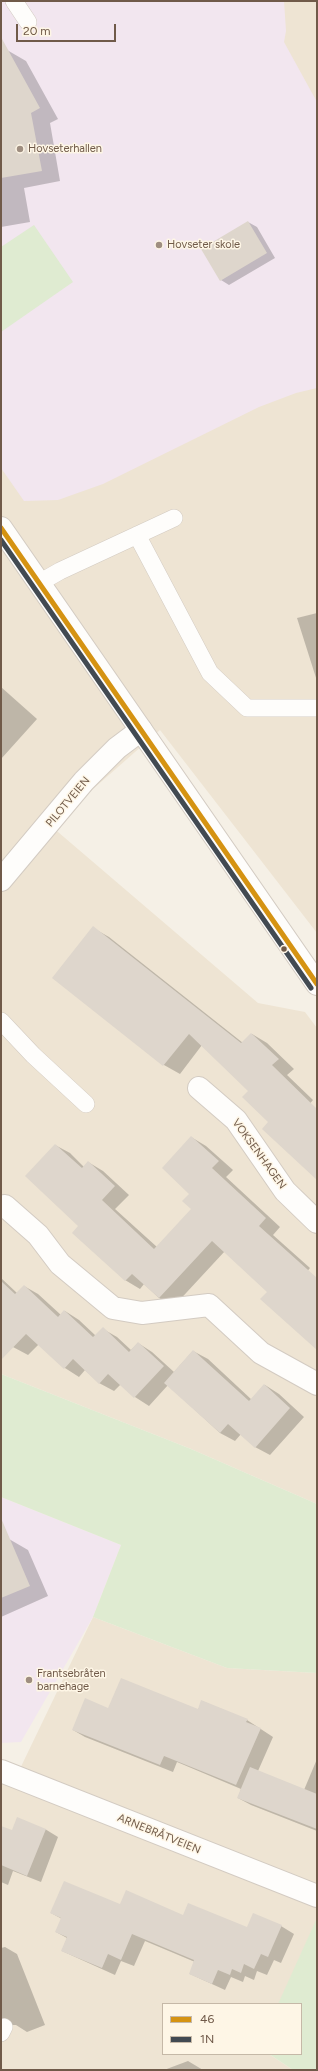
<!DOCTYPE html>
<html>
<head>
<meta charset="utf-8">
<style>
	body { margin:0 }
	#map { position:relative; width:318px; height:2071px; overflow:hidden; background:#f5f0e6; font-family:Figtree,sans-serif }
	canvas { display:block }
	.frame { position:absolute; inset:0; border:2px solid #705a49; pointer-events:none }
	.legend { position:absolute; left:162px; top:2003px; width:140px; height:52px; box-sizing:border-box; background:#fef6e6; border:1px solid #c5b8a7; margin:0; padding:5px 7px; list-style:none; font-size:12px; color:#705a49 }
	.legend li { display:flex; align-items:center; gap:8px; height:20px }
	.legend b { width:20px; border:1px solid #c5b8a7 }
	.scale { position:absolute; left:16px; top:24px; width:100px; height:18px; box-sizing:border-box; border:2px solid #705a49; border-top:0; padding-left:5px; font-size:12px; line-height:14px; white-space:nowrap; color:#705a49; -webkit-text-stroke:3px #fef6e6; paint-order:stroke }
</style>
</head>
<body>
<div id="map">
<canvas width="318" height="2071"></canvas>
<div class="frame"></div>
<ul class="legend">
<li><b style="height:5px;background:#d59312"></b>46</li>
<li><b style="height:5px;background:#424a52"></b>1N</li>
</ul>
<div class="scale">20 m</div>
</div>
<script>
const ctx = document.querySelector('canvas').getContext('2d');
ctx.lineJoin = 'round';
function paint(path, color) {
  ctx.fillStyle = color;
  ctx.fill(path, 'evenodd');
}
function shape(rows) {
  const path = new Path2D();
  for (const r of rows) {
    path.moveTo(r[0], r[1]);
    for (let i = 2; i < r.length; i += 2) path.lineTo(r[i], r[i + 1]);
  }
  return path;
}
function trace(path, color, width, dash) {
  ctx.strokeStyle = color;
  ctx.lineWidth = width;
  ctx.lineCap = dash ? 'butt' : 'round';
  ctx.setLineDash(dash || []);
  ctx.stroke(path);
}
function drawText(font, color, halo, rows, align = 'center') {
  ctx.font = font + ' Figtree,sans-serif';
  ctx.lineWidth = 3;
  ctx.setLineDash([]);
  ctx.textBaseline = 'middle';
  ctx.strokeStyle = halo;
  ctx.fillStyle = color;
  for (const [text, x, y, turn = 0] of rows) {
    ctx.save();
    ctx.translate(x, y);
    ctx.rotate((+turn || 0) * Math.PI / 180);
    ctx.textAlign = isNaN(turn) ? turn : align;
    if (halo) ctx.strokeText(text, 0, 0);
    ctx.fillText(text, 0, 0);
    ctx.restore();
  }
}
const residential = shape([
	[1,1,317,1,317,933,160,730,51,826,258,1003,305,1012,317,1028,317,1504,191,1449,1,1374],
	[93,1617,227,1668,317,1673,317,1919,279,2004,163,2004,163,2054,269,2054,293,2070,1,2070,1,1779,16,1777]
]);
const education = shape([
	[1,1,284,1,286,31,284,42,317,102,317,388,296,393,259,407,103,484,58,500,24,501,1,468],
	[1,1497,121,1545,93,1617,21,1742,1,1743]
]);
const green = shape([
	[34,225,73,282,1,332,1,247],
	[1,1374,191,1449,317,1504,317,1673,227,1668,93,1617,121,1545,1,1497],
	[316,1920,317,2070,293,2070,269,2054,301,2054,301,2004,278,2004]
]);
const shadow = shape([
	[7,50,26,61,58,119,50,123,60,181,24,188,30,222,1,227,1,51],
	[248,222,257,227,275,258,229,285,221,280],
	[317,613,317,681,297,618],
	[1,687,37,719,1,759],
	[93,928,109,937,243,1043,252,1034,267,1043,294,1069,287,1075,313,1100,307,1107,317,1116,317,1179,269,1122,250,1091,202,1045,180,1074,164,1065,54,978],
	[191,1137,206,1146,233,1170,226,1177,280,1227,273,1235,310,1268,304,1275,317,1287,317,1348,268,1292,225,1251,174,1306,159,1298,144,1284,140,1289,125,1280,80,1226,55,1145,70,1153,84,1167,88,1162,103,1171,129,1195,115,1209,157,1247,193,1209,191,1193],
	[1,1278,17,1293,24,1286,38,1294,61,1315,65,1311,79,1320,96,1336,103,1329,117,1337,131,1350,138,1343,152,1352,174,1372,193,1351,208,1359,252,1400,265,1385,279,1394,304,1417,270,1455,255,1447,241,1434,235,1441,220,1433,168,1385,149,1406,135,1397,121,1384,114,1391,99,1383,85,1370,79,1377,65,1368,39,1344,28,1355,13,1347,1,1336],
	[9,1539,28,1550,48,1596,1,1617,1,1543],
	[202,1701,247,1720,273,1737,258,1771,304,1790,317,1759,317,1831,251,1805,238,1798,241,1789,177,1762,173,1772,85,1737,73,1730,109,1709,198,1710],
	[1,1827,13,1832,45,1829,58,1837,41,1882,13,1871,8,1885,1,1882],
	[121,1905,248,1928,281,1926,294,1934,281,1963,274,1960,267,1975,257,1971,254,1980,245,1976,243,1982,231,1977,225,1990,190,1974,195,1962,145,1941,134,1966,121,1961,115,1975,62,1951,67,1938,56,1932,62,1919,51,1913],
	[5,1947,17,1954,45,2025,27,2032,16,2025,12,2025,5,2036,4,2041,1,2042,1,1948],
	[188,2061,203,2070,164,2070]
]);
const building = shape([
	[1,37,40,108,31,113,42,171,1,178],
	[248,221,267,253,220,281,201,249],
	[93,926,241,1043,251,1033,279,1059,272,1065,317,1109,317,1180,262,1129,268,1122,242,1097,248,1091,189,1034,163,1066,52,978],
	[191,1136,219,1161,212,1168,266,1218,259,1226,317,1278,317,1350,260,1299,267,1292,212,1241,159,1298,132,1274,125,1281,72,1233,78,1226,25,1176,55,1144,82,1168,88,1161,115,1186,102,1200,154,1249,191,1209,182,1201,189,1194,162,1168],
	[1,1281,15,1294,24,1285,58,1317,64,1310,93,1337,103,1327,129,1352,138,1342,164,1366,134,1398,108,1374,99,1384,73,1359,64,1369,26,1334,1,1360],
	[193,1350,249,1401,264,1384,290,1408,255,1448,228,1424,220,1433,164,1383],
	[1,1518,30,1586,1,1598],
	[121,1678,198,1709,201,1700,248,1719,246,1722,261,1728,236,1785,164,1756,160,1765,72,1730,85,1698,108,1708],
	[250,1767,317,1794,317,1829,237,1798],
	[17,1817,46,1829,27,1876,1,1865,1,1826,12,1830],
	[64,1881,120,1904,126,1890,183,1915,188,1903,247,1927,253,1913,282,1925,268,1957,261,1954,254,1969,244,1964,241,1973,232,1969,230,1975,218,1970,212,1984,189,1974,194,1960,132,1934,121,1960,108,1954,102,1968,61,1951,67,1937,55,1932,61,1918,50,1913]
]);
const service = shape([
	[14,1,28,22],
	[137,535,210,673,247,708,317,708],
	[39,583,60,571,174,518],
	[1,1021,33,1055,86,1104],
	[1,2033,4,2027]
]);
const minor = shape([
	[1,880,84,781,117,748,141,730],
	[199,1088,236,1120,285,1191,317,1222],
	[5,1206,38,1235,60,1264,113,1308,142,1313,209,1305,261,1353,317,1384],
	[1,1771,317,1896]
]);
const tertiary = shape([
	[1,528,317,984]
]);
const bus1 = shape([
	[1,528,317,984]
]);
const bus2 = shape([
	[1,540,311,988]
]);
const markers = [
	[20,149,4,"#9f8e80"],
	[159,245,4,"#9f8e80"],
	[284,949,3.5,"#705a49"],
	[29,1680,4,"#9f8e80"]
];
const poiNames = [
	["Hovseterhallen",28,149],
	["Hovseter skole",167,245],
	["Frantsebråten",37,1674],
	["barnehage",37,1687]
];
const streetNames = [
	["PILOTVEIEN",68,802,-50],
	["VOKSENHAGEN",259,1154,54],
	["ARNEBRÅTVEIEN",159,1834,22]
];
paint(residential, '#eee4d3');
paint(education, '#f2e6ef');
paint(green, '#dfebd1');
paint(shadow, '#0003');
paint(building, '#ded6cc');
trace(service, '#d3cbc2', 18);
trace(minor, '#d3cbc2', 24);
trace(tertiary, '#d3cbc2', 24);
trace(service, '#fefdfb', 17);
trace(minor, '#fefdfb', 22);
trace(tertiary, '#fefdfb', 22);
trace(bus1, '#d59312', 5);
trace(bus2, '#424a52', 5);
for (const [x, y, r, color] of markers) {
  const dot = new Path2D();
  dot.arc(x, y, r, 0, 2 * Math.PI);
  ctx.fillStyle = color;
  ctx.fill(dot);
  trace(dot, '#fef6e6', 1.5);
}
drawText('11px', '#705a49', '#fef6e6', poiNames, 'left');
drawText('11px', '#705a49', '#fef6e6', streetNames);
</script>
</body>
</html>
